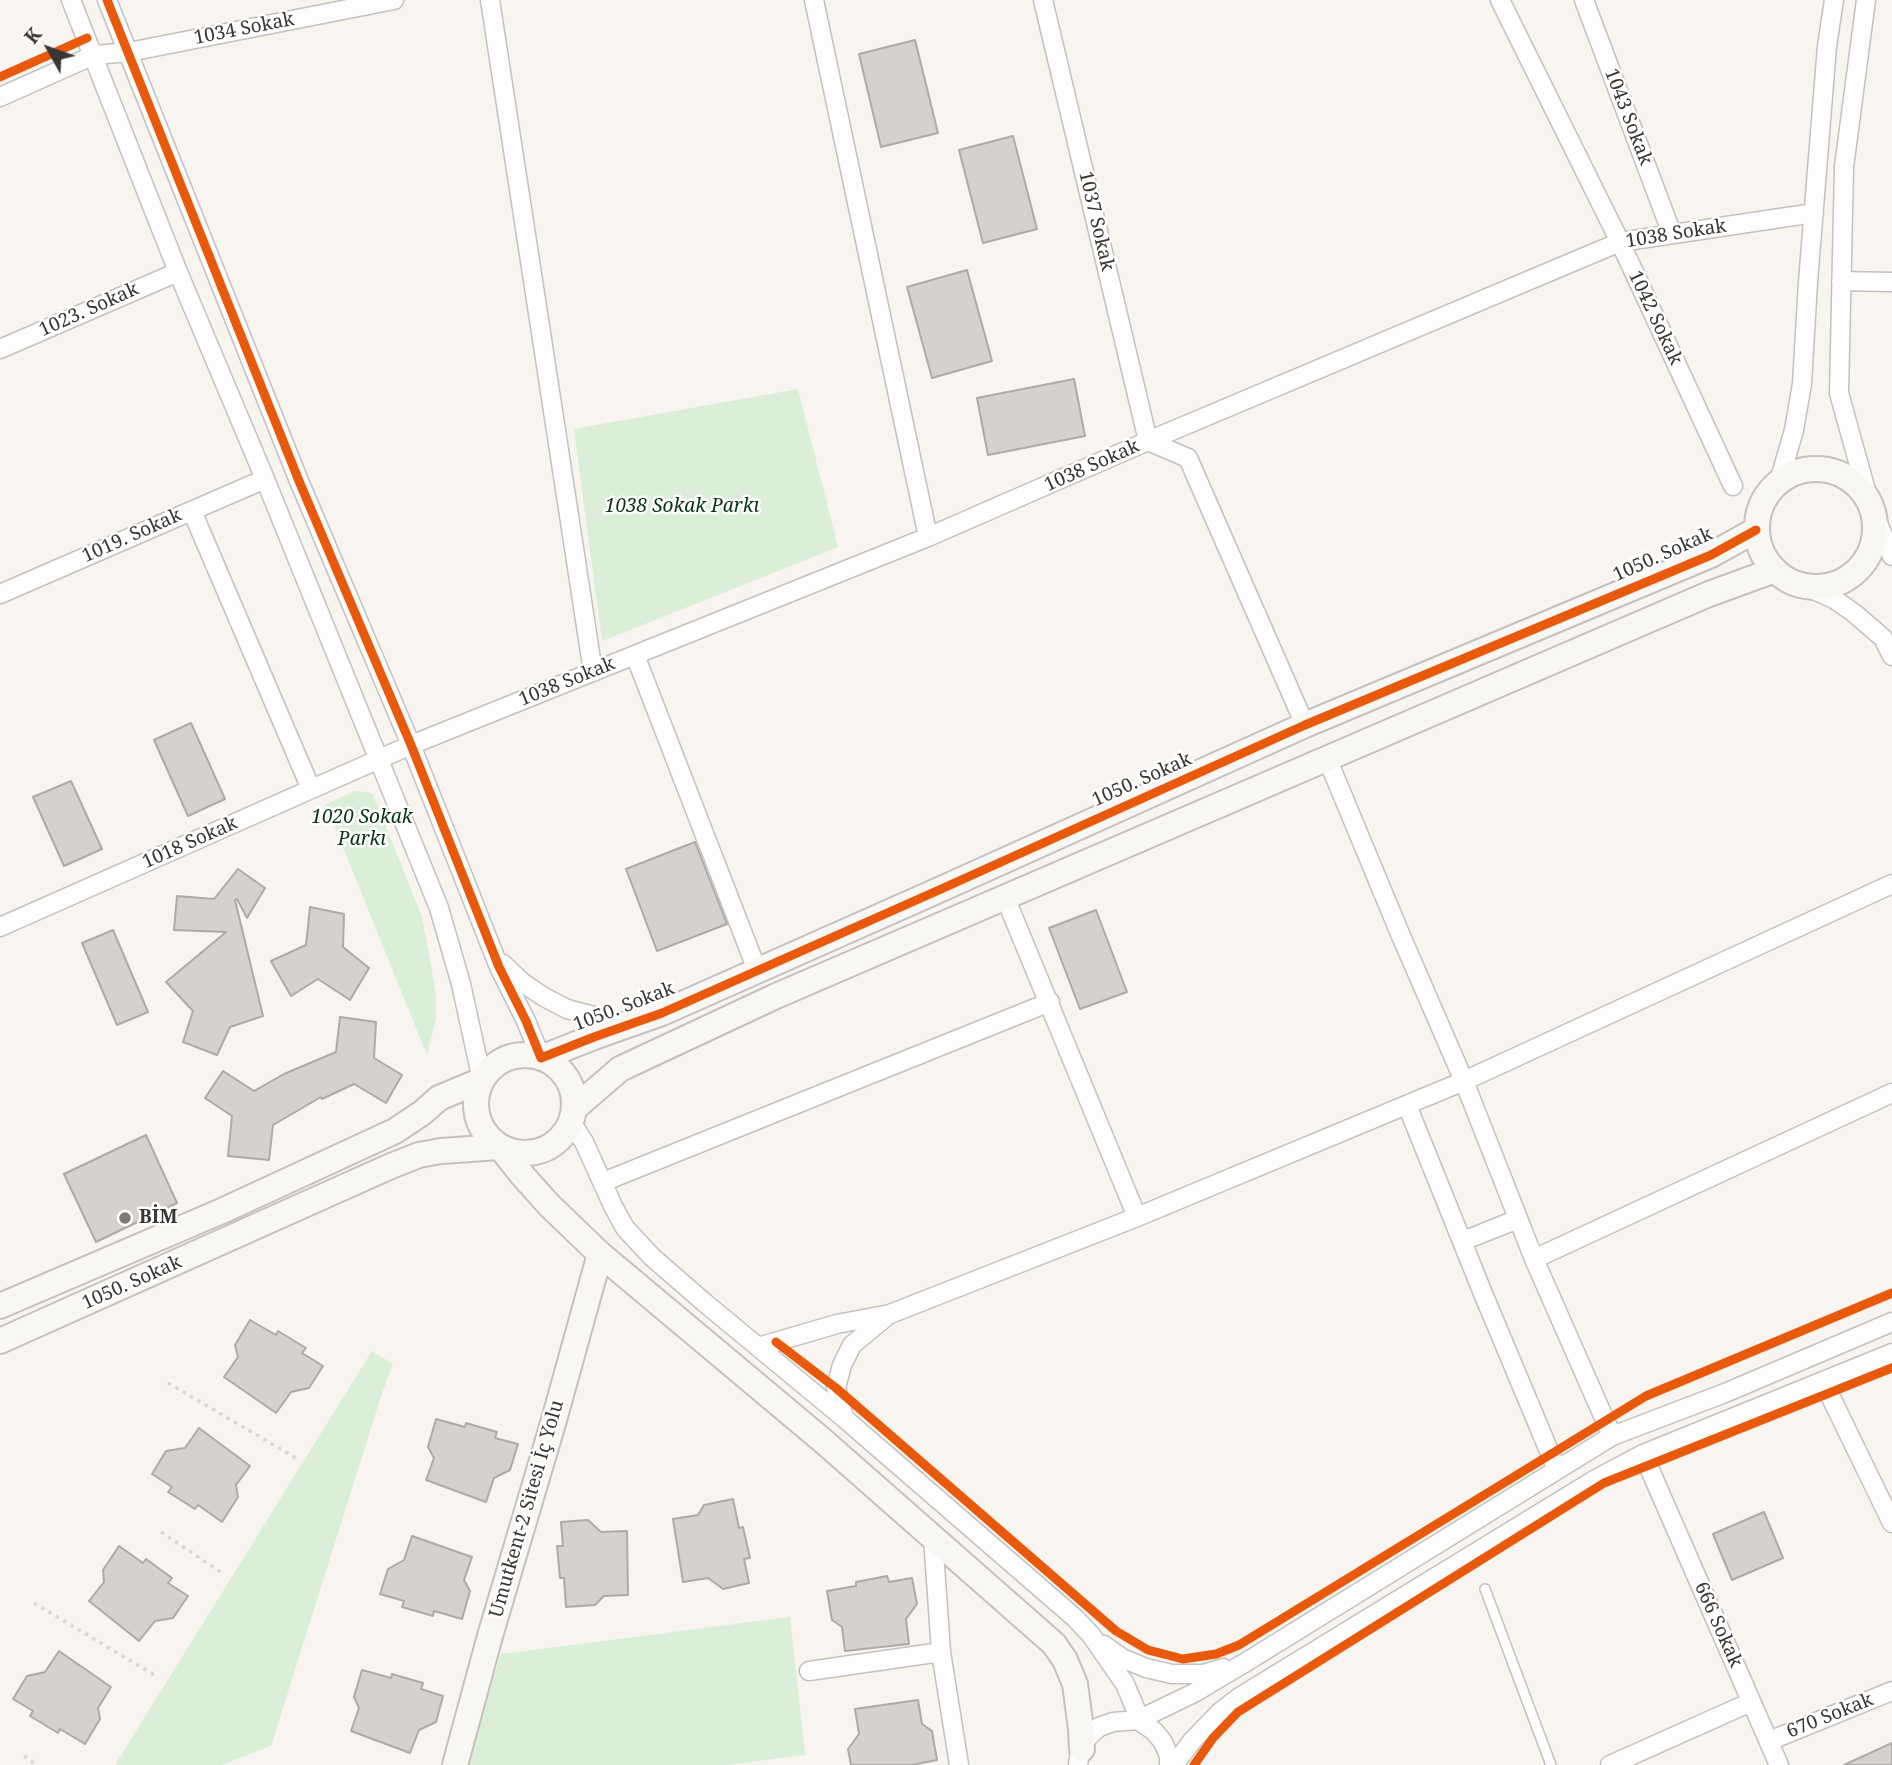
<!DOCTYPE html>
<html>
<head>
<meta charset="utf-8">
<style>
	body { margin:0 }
	#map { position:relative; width:1892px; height:1765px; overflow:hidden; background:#f8f4f0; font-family:"Noto Serif",serif }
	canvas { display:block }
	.north { position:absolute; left:14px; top:14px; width:70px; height:70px; -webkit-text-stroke:5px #fff; paint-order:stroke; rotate:310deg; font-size:19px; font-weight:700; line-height:28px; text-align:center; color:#393633 }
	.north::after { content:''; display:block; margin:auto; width:24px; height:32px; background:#393633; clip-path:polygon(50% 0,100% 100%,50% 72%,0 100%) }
</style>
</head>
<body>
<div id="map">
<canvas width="1892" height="1765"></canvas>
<div class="north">K</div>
</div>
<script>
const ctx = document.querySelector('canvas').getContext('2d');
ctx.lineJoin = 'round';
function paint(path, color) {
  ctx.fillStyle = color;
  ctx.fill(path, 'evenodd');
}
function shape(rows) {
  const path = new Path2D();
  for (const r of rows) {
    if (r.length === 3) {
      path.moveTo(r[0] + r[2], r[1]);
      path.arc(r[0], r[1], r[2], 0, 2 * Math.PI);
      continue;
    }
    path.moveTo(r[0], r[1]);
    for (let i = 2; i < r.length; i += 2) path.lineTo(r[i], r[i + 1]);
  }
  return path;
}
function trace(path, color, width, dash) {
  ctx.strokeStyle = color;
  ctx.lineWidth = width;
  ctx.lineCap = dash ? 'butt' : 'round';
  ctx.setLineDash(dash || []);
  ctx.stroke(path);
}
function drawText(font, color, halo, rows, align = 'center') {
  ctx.font = font + ' "Noto Serif",serif';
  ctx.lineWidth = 5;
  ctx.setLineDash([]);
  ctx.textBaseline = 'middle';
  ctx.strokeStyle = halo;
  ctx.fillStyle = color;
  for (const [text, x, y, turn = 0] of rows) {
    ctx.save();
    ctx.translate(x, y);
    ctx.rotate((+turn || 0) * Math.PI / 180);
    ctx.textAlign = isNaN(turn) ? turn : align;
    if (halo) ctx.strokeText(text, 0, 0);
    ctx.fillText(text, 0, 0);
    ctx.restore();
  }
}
const green = shape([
	[798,389,838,547,602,641,574,429],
	[354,791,366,792,373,794,422,917,436,993,436,1019,427,1055,326,805],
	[372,1351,393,1364,382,1393,271,1746,222,1765,115,1765],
	[790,1617,805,1755,727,1765,465,1765,501,1654]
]);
const building = shape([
	[915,40,938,133,881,147,859,54,915,40],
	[1013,136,1037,229,983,243,959,150,1013,136],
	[967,270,992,361,932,378,907,287,967,270],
	[1074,379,1085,436,988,455,977,398,1074,379],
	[191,723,225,799,188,816,154,740,191,723],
	[71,781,102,849,64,866,33,797,71,781],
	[695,842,727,924,657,951,626,869,695,842],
	[238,869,265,888,247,918,237,899,235,900,263,1016,230,1027,217,1055,183,1042,193,1011,166,982,226,932,174,930,177,896,214,899,238,869],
	[310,907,344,914,343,947,369,968,350,1000,318,979,291,996,271,961,306,945,310,907],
	[1096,910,1127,992,1080,1009,1049,928,1096,910],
	[113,930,148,1012,117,1025,82,943,113,930],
	[340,1017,376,1022,374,1058,402,1075,386,1103,354,1084,322,1099,321,1097,273,1125,269,1160,228,1156,232,1116,205,1098,223,1071,254,1091,284,1074,336,1052,340,1017],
	[146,1135,177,1203,96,1242,64,1174,146,1135],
	[250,1320,276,1335,278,1331,306,1348,302,1353,323,1366,309,1388,291,1392,276,1413,224,1377,238,1357,235,1345,250,1320],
	[436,1419,465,1427,466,1423,497,1432,495,1438,518,1444,510,1470,494,1478,486,1502,426,1480,434,1458,428,1447,436,1419],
	[199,1428,250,1466,236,1485,238,1497,222,1522,198,1505,195,1509,168,1492,172,1487,152,1474,166,1451,185,1448,199,1428],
	[733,1499,739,1528,743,1527,750,1558,744,1559,749,1583,723,1589,708,1578,683,1582,673,1519,698,1515,704,1505,733,1499],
	[1764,1512,1783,1558,1732,1580,1713,1534,1764,1512],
	[588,1520,601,1532,627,1531,628,1595,604,1596,595,1605,566,1607,564,1578,560,1578,557,1546,563,1546,561,1522,588,1520],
	[412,1536,472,1557,464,1580,470,1591,462,1619,434,1611,433,1616,402,1607,404,1601,380,1594,388,1569,404,1560,412,1536],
	[119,1546,143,1563,146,1559,172,1578,168,1583,188,1596,173,1618,155,1621,139,1641,89,1601,104,1582,103,1570,119,1546],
	[887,1576,889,1582,912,1578,917,1604,906,1619,909,1644,845,1651,842,1627,832,1620,827,1591,856,1586,856,1582,887,1576],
	[59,1651,111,1687,98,1708,100,1719,85,1744,60,1729,58,1733,30,1716,33,1711,13,1699,27,1676,45,1672,59,1651],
	[362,1670,391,1678,392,1674,423,1683,421,1689,443,1696,436,1722,419,1730,410,1753,351,1731,359,1708,354,1697,362,1670],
	[918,1700,922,1724,932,1731,937,1760,912,1765,851,1765,848,1749,859,1734,855,1709,918,1700],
	[1892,1743,1892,1765,1844,1765,1892,1743]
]);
const path = shape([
	[168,1383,296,1458],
	[161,1532,222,1573],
	[34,1603,156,1676],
	[24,1756,37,1765]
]);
const lane = shape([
	[1485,1589,1551,1765]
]);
const street = shape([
	[71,0,178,272,265,479,439,908,461,984,482,1080],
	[107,0,299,481,411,745,499,967,526,1021,541,1058],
	[490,0,593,672],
	[814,0,928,537],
	[1043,0,1148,441],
	[1500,0,1620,242,1733,486],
	[1584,0,1672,234],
	[1866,0,1844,167,1839,393,1870,505,1892,556],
	[0,97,94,55,129,52,394,0],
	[1841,281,1892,282],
	[0,349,178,272],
	[1148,441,1188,458,1305,725],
	[1779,482,1794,430,1802,384,1808,282,1827,46,1834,0],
	[192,511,311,789],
	[1807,587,1834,599,1854,613,1883,638,1892,656],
	[0,594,265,479],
	[635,655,757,970],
	[1327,758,1401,936,1464,1081,1534,1259,1612,1436],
	[1005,897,1137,1217],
	[0,927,411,745,928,537,1148,441,1620,242,1814,213],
	[503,964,523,983,544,997,567,1009,613,1021,630,1022],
	[1407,1105,1482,1291,1557,1470],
	[571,1122,584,1142,613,1206,625,1228,652,1257,705,1303,844,1418,1075,1618,1091,1635,1125,1684,1138,1715,1138,1720,1194,1693,1246,1662,1612,1436,1725,1393,1892,1322],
	[603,1182,1050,1002],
	[1463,1241,1518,1219],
	[1534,1259,1892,1093],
	[758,1347,837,1324,890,1314,1137,1217,1464,1081,1892,884],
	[1823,1381,1892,1523],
	[844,1418,836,1388,842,1365,852,1345,887,1316],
	[1643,1454,1779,1765],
	[933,1537,941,1652,959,1765],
	[1104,1645,1122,1658,1146,1668,1172,1674,1203,1674,1223,1668],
	[809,1671,941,1652],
	[1769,1741,1892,1691],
	[1078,1765,1080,1752,1087,1738,1099,1727,1113,1722,1138,1720,1154,1731,1163,1742,1169,1756,1169,1765],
	[1174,1765,1192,1741,1220,1712,1238,1698,1596,1479,1643,1454,1892,1353],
	[1610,1765,1751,1702]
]);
const secondary = shape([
	[1816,528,59],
	[525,1104,49],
	[541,1058,594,1037,662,1013,939,890,1305,725,1711,555,1756,530],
	[575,1108,620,1069,776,996,1709,594,1775,570],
	[0,1306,224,1210,395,1131,422,1113,439,1098,482,1080],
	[0,1341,391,1166,419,1155,441,1151,500,1147,523,1176,550,1206,600,1254,822,1440,1054,1644,1065,1660,1075,1684,1081,1729,1082,1749],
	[455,1765,490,1636,554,1420,600,1254]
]);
const cycleway = shape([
	[107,0,299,481,411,745,499,967,526,1021,541,1058,594,1037,662,1013,939,890,1305,725,1711,555,1756,530],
	[0,77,87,38],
	[776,1342,836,1388,1116,1631,1148,1650,1183,1659,1216,1654,1239,1645,1646,1396,1892,1293],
	[1194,1765,1213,1738,1238,1712,1604,1483,1892,1368]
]);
const markers = [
	[125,1218,7,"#7c7875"]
];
const streetNames = [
	["1034 Sokak",244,29,-11],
	["1043 Sokak",1628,117,69],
	["1037 Sokak",1096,221,77],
	["1038 Sokak",1676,234,-9],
	["1023. Sokak",89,310,-24],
	["1042 Sokak",1655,318,65],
	["1038 Sokak",1092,466,-24],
	["1019. Sokak",132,536,-24],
	["1050. Sokak",1663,555,-24],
	["1038 Sokak",567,682,-22],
	["1050. Sokak",1142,780,-24],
	["1018 Sokak",190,843,-24],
	["1050. Sokak",624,1007,-21],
	["1050. Sokak",132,1283,-24],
	["Umutkent-2 Sitesi İç Yolu",527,1509,-74],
	["666 Sokak",1718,1625,66],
	["670 Sokak",1830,1716,-22]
];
const parkNames = [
	["1038 Sokak Parkı",682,507],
	["1020 Sokak",362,818],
	["Parkı",362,840]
];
const poiNames = [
	["BİM",139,1218]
];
paint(green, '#daeed8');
paint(building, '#d4d1ce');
trace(building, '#adaaa7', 2);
trace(lane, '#c4c1be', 12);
trace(street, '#c4c1be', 21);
trace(secondary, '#c4c1be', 28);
trace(path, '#d9d8d6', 3.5, [3.5, 5]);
trace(lane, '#fefdfd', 9);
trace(street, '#fefdfd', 18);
trace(secondary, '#f8f7f3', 24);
trace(cycleway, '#e8590c', 9);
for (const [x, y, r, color] of markers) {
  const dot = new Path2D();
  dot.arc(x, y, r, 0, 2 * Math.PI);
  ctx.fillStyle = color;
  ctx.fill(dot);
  trace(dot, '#fff', 2.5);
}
drawText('19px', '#393633', '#fff', streetNames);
drawText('italic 19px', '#043310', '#fff', parkNames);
drawText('bold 19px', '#393633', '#fff', poiNames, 'left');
</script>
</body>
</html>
